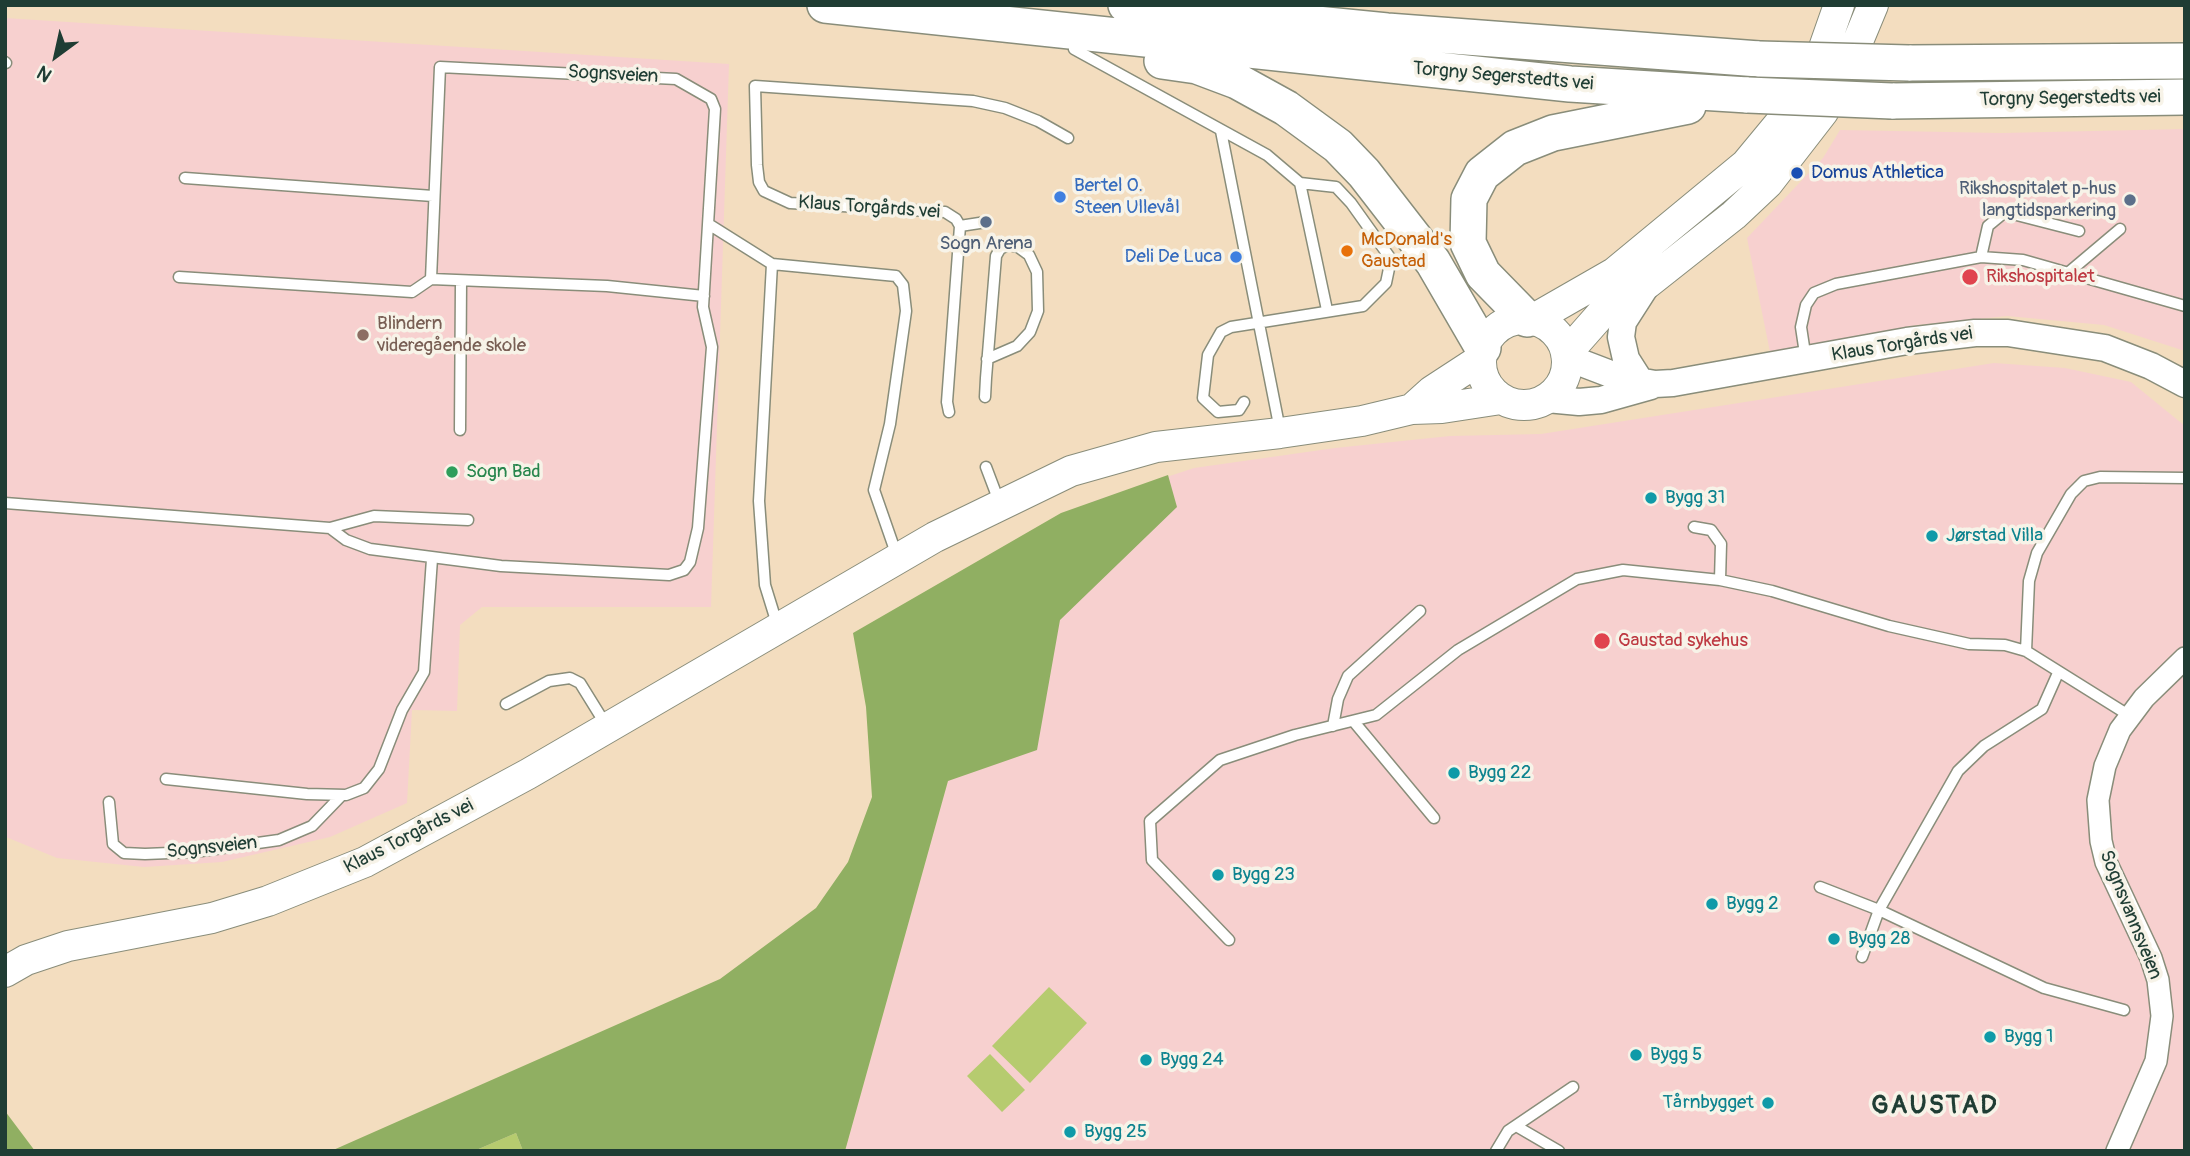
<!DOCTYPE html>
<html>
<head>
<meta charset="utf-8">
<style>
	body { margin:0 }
	#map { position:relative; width:2190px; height:1156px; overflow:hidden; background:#f3ddbf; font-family:Pangolin,sans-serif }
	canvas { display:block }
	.frame { position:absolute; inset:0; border:7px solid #1f3d34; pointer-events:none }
	.north { position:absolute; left:21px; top:21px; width:70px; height:70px; -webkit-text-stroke:5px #f7f3e8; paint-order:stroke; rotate:213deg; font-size:19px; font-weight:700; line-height:28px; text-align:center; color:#1f3d34 }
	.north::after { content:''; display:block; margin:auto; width:24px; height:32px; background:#1f3d34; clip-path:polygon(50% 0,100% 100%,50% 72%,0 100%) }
</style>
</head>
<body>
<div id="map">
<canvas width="2190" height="1156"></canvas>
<div class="frame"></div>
<div class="north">N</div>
</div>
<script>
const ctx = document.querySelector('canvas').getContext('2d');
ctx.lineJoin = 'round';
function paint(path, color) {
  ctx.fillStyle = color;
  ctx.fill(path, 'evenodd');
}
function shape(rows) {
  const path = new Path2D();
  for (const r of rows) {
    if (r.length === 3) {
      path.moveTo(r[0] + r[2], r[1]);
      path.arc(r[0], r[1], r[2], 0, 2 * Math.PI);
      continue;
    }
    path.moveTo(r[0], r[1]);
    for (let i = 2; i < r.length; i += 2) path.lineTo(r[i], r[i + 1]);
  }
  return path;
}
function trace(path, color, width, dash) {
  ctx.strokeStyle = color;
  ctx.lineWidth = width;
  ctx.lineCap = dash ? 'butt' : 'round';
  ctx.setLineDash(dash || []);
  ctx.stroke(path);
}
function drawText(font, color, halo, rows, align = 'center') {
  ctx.font = font + ' Pangolin,sans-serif';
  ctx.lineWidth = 7;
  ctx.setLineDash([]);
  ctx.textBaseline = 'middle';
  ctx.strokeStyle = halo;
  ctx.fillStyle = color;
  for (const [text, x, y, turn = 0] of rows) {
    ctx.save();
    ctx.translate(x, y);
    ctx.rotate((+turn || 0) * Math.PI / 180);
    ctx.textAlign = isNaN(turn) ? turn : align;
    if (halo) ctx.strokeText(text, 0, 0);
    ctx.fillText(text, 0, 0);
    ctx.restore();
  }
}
const built = shape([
	[5,18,729,64,711,607,482,607,460,625,457,711,412,710,407,803,330,837,222,862,144,867,57,858,6,837],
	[2185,129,2185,351,2104,325,2007,316,1917,325,1770,352,1747,238,1823,158,1840,130,2001,133],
	[1994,363,2065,368,2131,382,2185,426,2185,1151,845,1151,948,781,1091,502,1194,468,1335,448,1450,436,1541,434]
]);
const green = shape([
	[1049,987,1087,1023,1030,1083,992,1046],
	[990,1054,1025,1090,1002,1112,967,1076],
	[516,1133,523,1151,474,1151]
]);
const forest = shape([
	[1168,475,1177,507,1060,620,1037,750,948,781,845,1151,523,1151,516,1133,474,1151,331,1151,720,979,816,908,848,862,872,797,866,707,853,633,1061,513],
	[5,1111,35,1151,5,1151]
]);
const service = shape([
	[1074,49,1267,155,1300,183,1327,310],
	[5,62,6,63],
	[1221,131,1280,430],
	[185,178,433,196],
	[710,225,772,264,896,276,903,285,906,311,890,424,874,490,897,556],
	[960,226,986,222],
	[1981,257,1988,226,2005,212,2079,231],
	[772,264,759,501,765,585,778,627],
	[2069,272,2120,229],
	[179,277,412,292,431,279,607,286,704,296],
	[1806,360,1801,327,1806,305,1814,293,1836,284,1981,257,2023,260,2185,306],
	[985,397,986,378,996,256,1000,249,1008,245,1018,247,1029,255,1037,272,1038,311,1030,332,1017,346,987,359],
	[1244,402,1239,410,1218,412,1203,398,1208,355,1221,332,1231,327,1363,306,1386,283,1391,259,1351,203,1336,187,1300,183],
	[949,412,947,402,960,226,956,219,945,212,790,203,764,191,759,182,757,165,755,86,973,101,1005,108,1038,121,1068,138],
	[460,430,461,282],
	[986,467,1000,504],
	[5,503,330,528,374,516,468,520],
	[1694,527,1711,530,1721,544,1720,580],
	[330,528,346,540,370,549,501,566,669,575,684,570,690,562,698,528,712,347,703,307,715,109,711,99,676,79,440,67,431,279],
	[2026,651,2029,581,2037,553,2071,494,2084,481,2100,477,2185,478],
	[506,704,549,681,570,678,580,683,606,725],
	[1355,723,1434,818],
	[1333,726,1338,699,1348,676,1420,611],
	[166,779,307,794,346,795,364,788,379,769,402,710,424,672,432,559],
	[109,802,113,844,124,853,145,854,194,852,279,840,312,826,342,795],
	[1820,887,1879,910,2044,988,2124,1010],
	[1229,940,1152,860,1150,821,1220,760,1295,735,1376,715,1458,650,1577,579,1623,570,1720,580,1772,591,1889,626,1969,644,2005,645,2026,651,2130,716],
	[1862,957,1879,910,1958,771,1984,746,2042,709,2058,673],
	[1516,1126,1559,1151],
	[1496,1151,1508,1131,1573,1087]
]);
const minor = shape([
	[2117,1151,2156,1061,2162,1016,2158,980,2151,958,2106,862,2101,841,2098,800,2105,766,2120,730,2144,698,2185,658]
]);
const tertiary = shape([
	[1566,357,1621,378,1655,384,1673,383,1907,341,1975,333,2008,333,2105,348,2151,366,2185,384],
	[1640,381,1626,359,1621,337,1623,322,1648,283],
	[1547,399,1579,402,1601,400,1651,386]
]);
const secondary = shape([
	[1524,362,43],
	[1532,320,1614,273,1746,164,1799,100,1819,62,1839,5],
	[1566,354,1603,312,1628,292,1648,283,1734,215,1768,183,1823,112,1846,70,1873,5],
	[1412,409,1432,391,1481,359],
	[5,972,26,960,68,946,212,918,268,901,365,862,528,774,935,537,1071,471,1156,447,1280,433,1362,421,1412,409,1442,408,1501,399]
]);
const trunk = shape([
	[825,5,1570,84,1748,95],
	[1126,5,1387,31,1759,59],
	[1162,61,1197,66,1237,81,1286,108,1338,146,1364,173,1433,262,1483,348],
	[1909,63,2185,61],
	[1892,101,2185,97],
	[1527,319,1483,274,1468,243,1469,199,1482,174,1515,148,1553,133,1688,106]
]);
const trunkBridge = shape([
	[1759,59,1909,63],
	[1748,95,1892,101]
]);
const markers = [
	[1797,173,7,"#1a4fb4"],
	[1060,197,7,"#3f7fe0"],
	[2130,200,7,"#5c6f8a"],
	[986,222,7,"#5c6f8a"],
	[1347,251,7,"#e8710a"],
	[1236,257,7,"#3f7fe0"],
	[1970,277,9,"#e0444e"],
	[363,335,7,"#8d6e63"],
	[452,472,7,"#2e9e5b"],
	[1651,498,7,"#0f9aa8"],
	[1932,536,7,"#0f9aa8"],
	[1602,641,9,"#e0444e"],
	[1454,773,7,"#0f9aa8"],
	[1218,875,7,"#0f9aa8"],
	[1712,904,7,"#0f9aa8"],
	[1834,939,7,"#0f9aa8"],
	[1990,1037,7,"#0f9aa8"],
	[1636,1055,7,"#0f9aa8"],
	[1146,1060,7,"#0f9aa8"],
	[1768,1103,7,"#0f9aa8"],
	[1070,1132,7,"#0f9aa8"]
];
const streetNames = [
	["Sognsveien",613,75,3],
	["Torgny Segerstedts vei",1503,77,5],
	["Torgny Segerstedts vei",2070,99,-1],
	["Klaus Torgårds vei",869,208,4],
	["Klaus Torgårds vei",1902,345,-9],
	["Klaus Torgårds vei",409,837,-27],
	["Sognsveien",212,848,-6],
	["Sognsvannsveien",2130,915,68]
];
const transitNames = [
	["Domus Athletica",1811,173]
];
const shopNames = [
	["Bertel O.",1074,186],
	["Steen Ullevål",1074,208],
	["Deli De Luca",1222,257,"right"]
];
const serviceNames = [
	["Rikshospitalet p-hus",2116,189],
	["langtidsparkering",2116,211],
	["Sogn Arena",986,244,"center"]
];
const foodNames = [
	["McDonald's",1361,240],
	["Gaustad",1361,262]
];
const healthNames = [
	["Rikshospitalet",1986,277],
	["Gaustad sykehus",1618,641]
];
const educationNames = [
	["Blindern",377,324],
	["videregående skole",377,346]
];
const leisureNames = [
	["Sogn Bad",466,472]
];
const cultureNames = [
	["Bygg 31",1665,498],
	["Jørstad Villa",1946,536],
	["Bygg 22",1468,773],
	["Bygg 23",1232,875],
	["Bygg 2",1726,904],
	["Bygg 28",1848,939],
	["Bygg 1",2004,1037],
	["Bygg 5",1650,1055],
	["Bygg 24",1160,1060],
	["Tårnbygget",1754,1103,"right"],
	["Bygg 25",1084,1132]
];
const districtNames = [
	["GAUSTAD",1935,1106]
];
paint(built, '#f7d0cf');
paint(green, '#b6cb6f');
paint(forest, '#90af62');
trace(service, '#898d7a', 13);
trace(minor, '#898d7a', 24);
trace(tertiary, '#898d7a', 29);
trace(secondary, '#898d7a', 32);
trace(trunk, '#898d7a', 38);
trace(service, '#fff', 10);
trace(minor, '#fff', 21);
trace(tertiary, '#fff', 26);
trace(secondary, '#fff', 30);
trace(trunk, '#fff', 35);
trace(trunkBridge, '#898d7a', 38, []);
trace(trunkBridge, '#fff', 35);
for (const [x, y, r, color] of markers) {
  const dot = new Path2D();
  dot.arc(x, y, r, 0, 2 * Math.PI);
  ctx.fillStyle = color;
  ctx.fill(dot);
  trace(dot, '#f7f3e8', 2.5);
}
drawText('19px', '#1f3d34', '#f7f3e8', streetNames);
drawText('19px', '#164399', '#f7f3e8', transitNames, 'left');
drawText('19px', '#366cbe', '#f7f3e8', shopNames, 'left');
drawText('19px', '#4e5e75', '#f7f3e8', serviceNames, 'right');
drawText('19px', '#c56008', '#f7f3e8', foodNames, 'left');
drawText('19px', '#be3a42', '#f7f3e8', healthNames, 'left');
drawText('19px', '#785e54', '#f7f3e8', educationNames, 'left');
drawText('19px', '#27864d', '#f7f3e8', leisureNames, 'left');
drawText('19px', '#0d838f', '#f7f3e8', cultureNames, 'left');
ctx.letterSpacing = '2px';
drawText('bold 26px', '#1f3d34', '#f7f3e8', districtNames);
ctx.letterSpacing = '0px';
</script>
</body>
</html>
